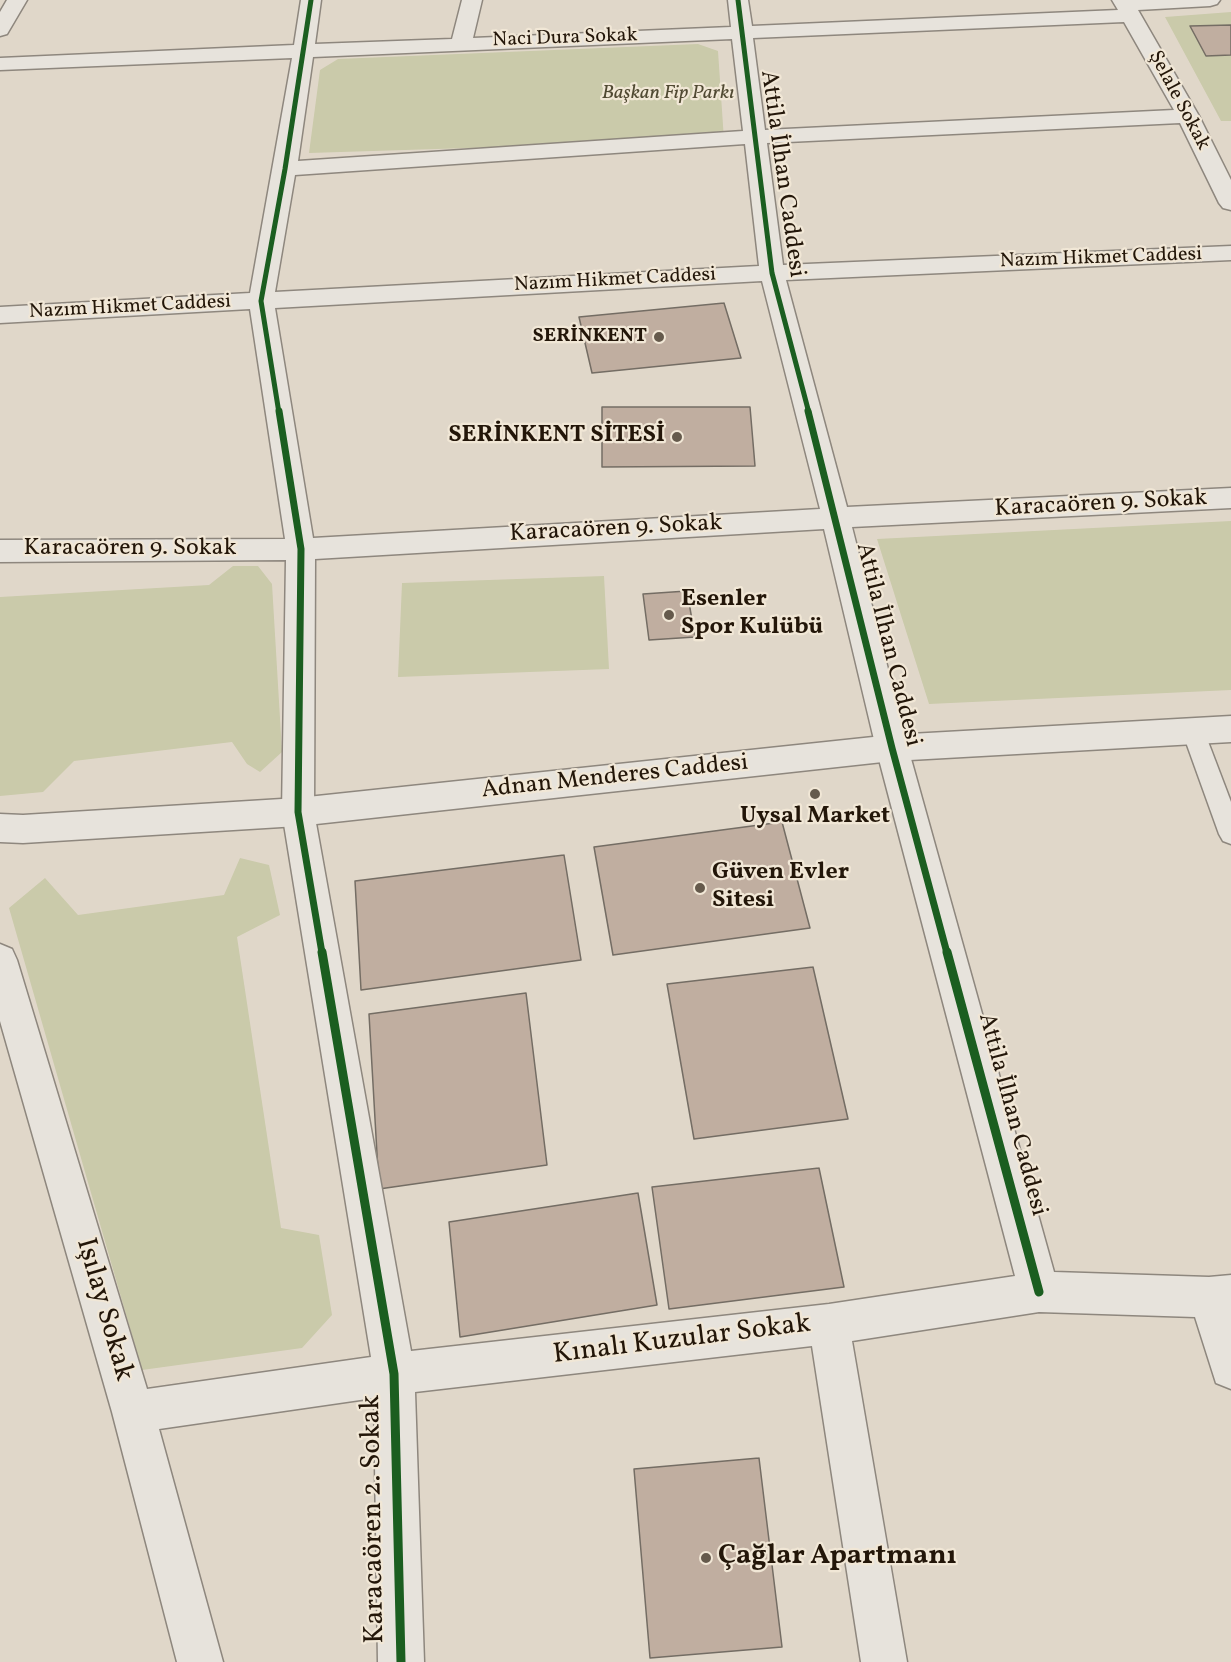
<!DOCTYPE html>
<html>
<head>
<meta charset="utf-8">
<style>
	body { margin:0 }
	canvas { display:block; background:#e0d7c9 }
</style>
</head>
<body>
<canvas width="1231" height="1662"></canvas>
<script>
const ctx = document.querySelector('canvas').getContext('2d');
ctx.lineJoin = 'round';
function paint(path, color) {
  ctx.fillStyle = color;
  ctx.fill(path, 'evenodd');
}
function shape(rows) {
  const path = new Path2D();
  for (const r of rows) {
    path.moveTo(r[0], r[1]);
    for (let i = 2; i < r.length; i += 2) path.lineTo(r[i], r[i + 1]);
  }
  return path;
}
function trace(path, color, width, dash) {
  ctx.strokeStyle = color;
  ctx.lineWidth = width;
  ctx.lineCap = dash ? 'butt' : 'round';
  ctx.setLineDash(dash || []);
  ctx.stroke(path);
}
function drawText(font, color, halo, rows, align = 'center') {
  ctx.font = font + ' Vollkorn,serif';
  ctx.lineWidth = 4.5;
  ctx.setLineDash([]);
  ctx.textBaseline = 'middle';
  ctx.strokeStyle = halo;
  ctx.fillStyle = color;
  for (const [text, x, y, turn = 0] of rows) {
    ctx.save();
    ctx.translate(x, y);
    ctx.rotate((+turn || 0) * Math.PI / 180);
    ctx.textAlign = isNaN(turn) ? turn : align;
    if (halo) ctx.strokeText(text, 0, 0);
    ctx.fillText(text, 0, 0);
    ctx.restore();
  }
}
const green = shape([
	[1231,12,1231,121,1221,121,1165,17],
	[698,44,718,51,724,140,309,153,320,70,338,59],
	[1231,521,1231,690,929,704,877,539],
	[233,566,258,566,272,584,282,752,260,772,247,764,232,742,74,761,43,792,0,796,0,597,209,585],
	[604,576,609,669,398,677,402,583],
	[240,858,269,865,280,915,237,937,281,1228,319,1235,332,1315,302,1348,142,1370,9,908,45,878,78,915,224,895]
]);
const building = shape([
	[1231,25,1231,55,1206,56,1190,26,1231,25],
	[724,303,741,358,592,373,579,317,724,303],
	[602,407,750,407,755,466,602,467,602,407],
	[687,591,695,637,649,640,643,594,687,591],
	[782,822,810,928,613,955,594,847,782,822],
	[564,855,581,960,361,990,355,881,564,855],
	[813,967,848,1119,694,1139,667,984,813,967],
	[526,993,547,1165,379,1189,369,1014,526,993],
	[819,1168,844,1287,669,1309,652,1187,819,1168],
	[638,1193,657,1305,460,1337,449,1222,638,1193],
	[759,1458,782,1647,650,1658,634,1469,759,1458]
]);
const service = shape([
	[1193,722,1201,724,1204,731,1231,802,1231,844,1223,841,1219,834,1182,731,1185,724,1193,722]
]);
const minor = shape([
	[7,0,27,0,7,34,0,36,0,12,7,0],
	[301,0,321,0,315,44,452,39,462,0,482,0,473,38,731,27,728,0,748,0,752,26,1118,10,1112,0,1220,0,1217,4,1210,6,1138,10,1199,116,1231,180,1231,210,1223,208,1219,203,1180,123,767,143,783,265,1231,246,1231,260,786,280,847,507,1231,488,1231,508,852,527,908,748,1054,1272,1209,1277,1231,1275,1231,1389,1216,1383,1195,1317,1039,1312,852,1341,907,1662,861,1662,812,1346,415,1392,424,1662,378,1662,374,1398,159,1429,223,1662,177,1662,112,1412,0,1021,0,944,12,949,17,960,147,1389,371,1357,282,812,286,560,0,562,0,540,285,539,250,309,0,323,0,307,250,293,292,58,0,70,0,58,294,45,301,0],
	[1124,22,1174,110,765,130,753,38,1124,22],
	[732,39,743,131,298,161,313,57,732,39],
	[745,144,759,266,275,292,295,175,745,144],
	[762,281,820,509,313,538,275,308,762,281],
	[824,529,876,748,1015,1276,829,1304,411,1351,314,812,315,559,824,529]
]);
const tertiary = shape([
	[1231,716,1231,742,892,761,298,826,23,843,0,842,0,814,23,815,298,798,892,735,1231,716]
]);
const cyclewayFar2 = shape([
	[738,0,772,273,809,413],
	[279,413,261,301,285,169,311,0]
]);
const cyclewayFar1 = shape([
	[279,411,301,549,298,812,322,953],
	[808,411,892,748,947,953]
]);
const cycleway = shape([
	[322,952,394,1374,401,1662],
	[947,952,1039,1292]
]);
const markers = [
	[659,337,6,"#655a4c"],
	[677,437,6,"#655a4c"],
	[669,615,6,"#655a4c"],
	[815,794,6,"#655a4c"],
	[700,888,6,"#655a4c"],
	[706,1558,6,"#655a4c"]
];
const farStreetnames = [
	["Naci Dura Sokak",565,39,-2],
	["Şelale Sokak",1178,101,62],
	["Nazım Hikmet Caddesi",1101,259,-2],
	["Nazım Hikmet Caddesi",615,281,-3],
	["Nazım Hikmet Caddesi",130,308,-3]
];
const farParknames = [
	["Başkan Fip Parkı",668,94]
];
const farPoinames = [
	["SERİNKENT",647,337]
];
const streetNames = [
	["Attila İlhan Caddesi",781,174,82],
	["Karacaören 9. Sokak",1101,505,-3],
	["Karacaören 9. Sokak",616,530,-3],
	["Karacaören 9. Sokak",130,550],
	["Attila İlhan Caddesi",887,645,76],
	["Adnan Menderes Caddesi",615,778,-6],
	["Attila İlhan Caddesi",1011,1115,75]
];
const poiNames = [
	["SERİNKENT SİTESİ",665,437,"right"],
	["Esenler",681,601],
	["Spor Kulübü",681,629],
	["Uysal Market",815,818,"center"],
	["Güven Evler",712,874],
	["Sitesi",712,902]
];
const nearStreetnames = [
	["Işılay Sokak",103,1310,74],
	["Kınalı Kuzular Sokak",682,1341,-7],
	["Karacaören 2. Sokak",375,1519,-91]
];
const nearPoinames = [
	["Çağlar Apartmanı",718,1558]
];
paint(green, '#cacaaa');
paint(building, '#c0aea0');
trace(building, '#746d64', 1.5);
trace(service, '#8e877e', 3);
trace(minor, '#8e877e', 3);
trace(tertiary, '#8e877e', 3);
paint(service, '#e7e3dc');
paint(minor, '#e7e3dc');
paint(tertiary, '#e7e3dc');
trace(cyclewayFar2, '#1b5e20', 5);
trace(cyclewayFar1, '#1b5e20', 7);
trace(cycleway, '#1b5e20', 9);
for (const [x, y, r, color] of markers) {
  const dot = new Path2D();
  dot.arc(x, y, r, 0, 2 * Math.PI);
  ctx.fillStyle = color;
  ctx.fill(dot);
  trace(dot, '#f1e7d6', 2);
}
drawText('20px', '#231609', '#f1e7d6', farStreetnames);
drawText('italic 20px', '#504932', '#f1e7d6', farParknames);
drawText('bold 20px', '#231609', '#f1e7d6', farPoinames, 'right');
drawText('24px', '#231609', '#f1e7d6', streetNames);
drawText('bold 24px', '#231609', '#f1e7d6', poiNames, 'left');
drawText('28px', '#231609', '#f1e7d6', nearStreetnames);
drawText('bold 28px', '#231609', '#f1e7d6', nearPoinames, 'left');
</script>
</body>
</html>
